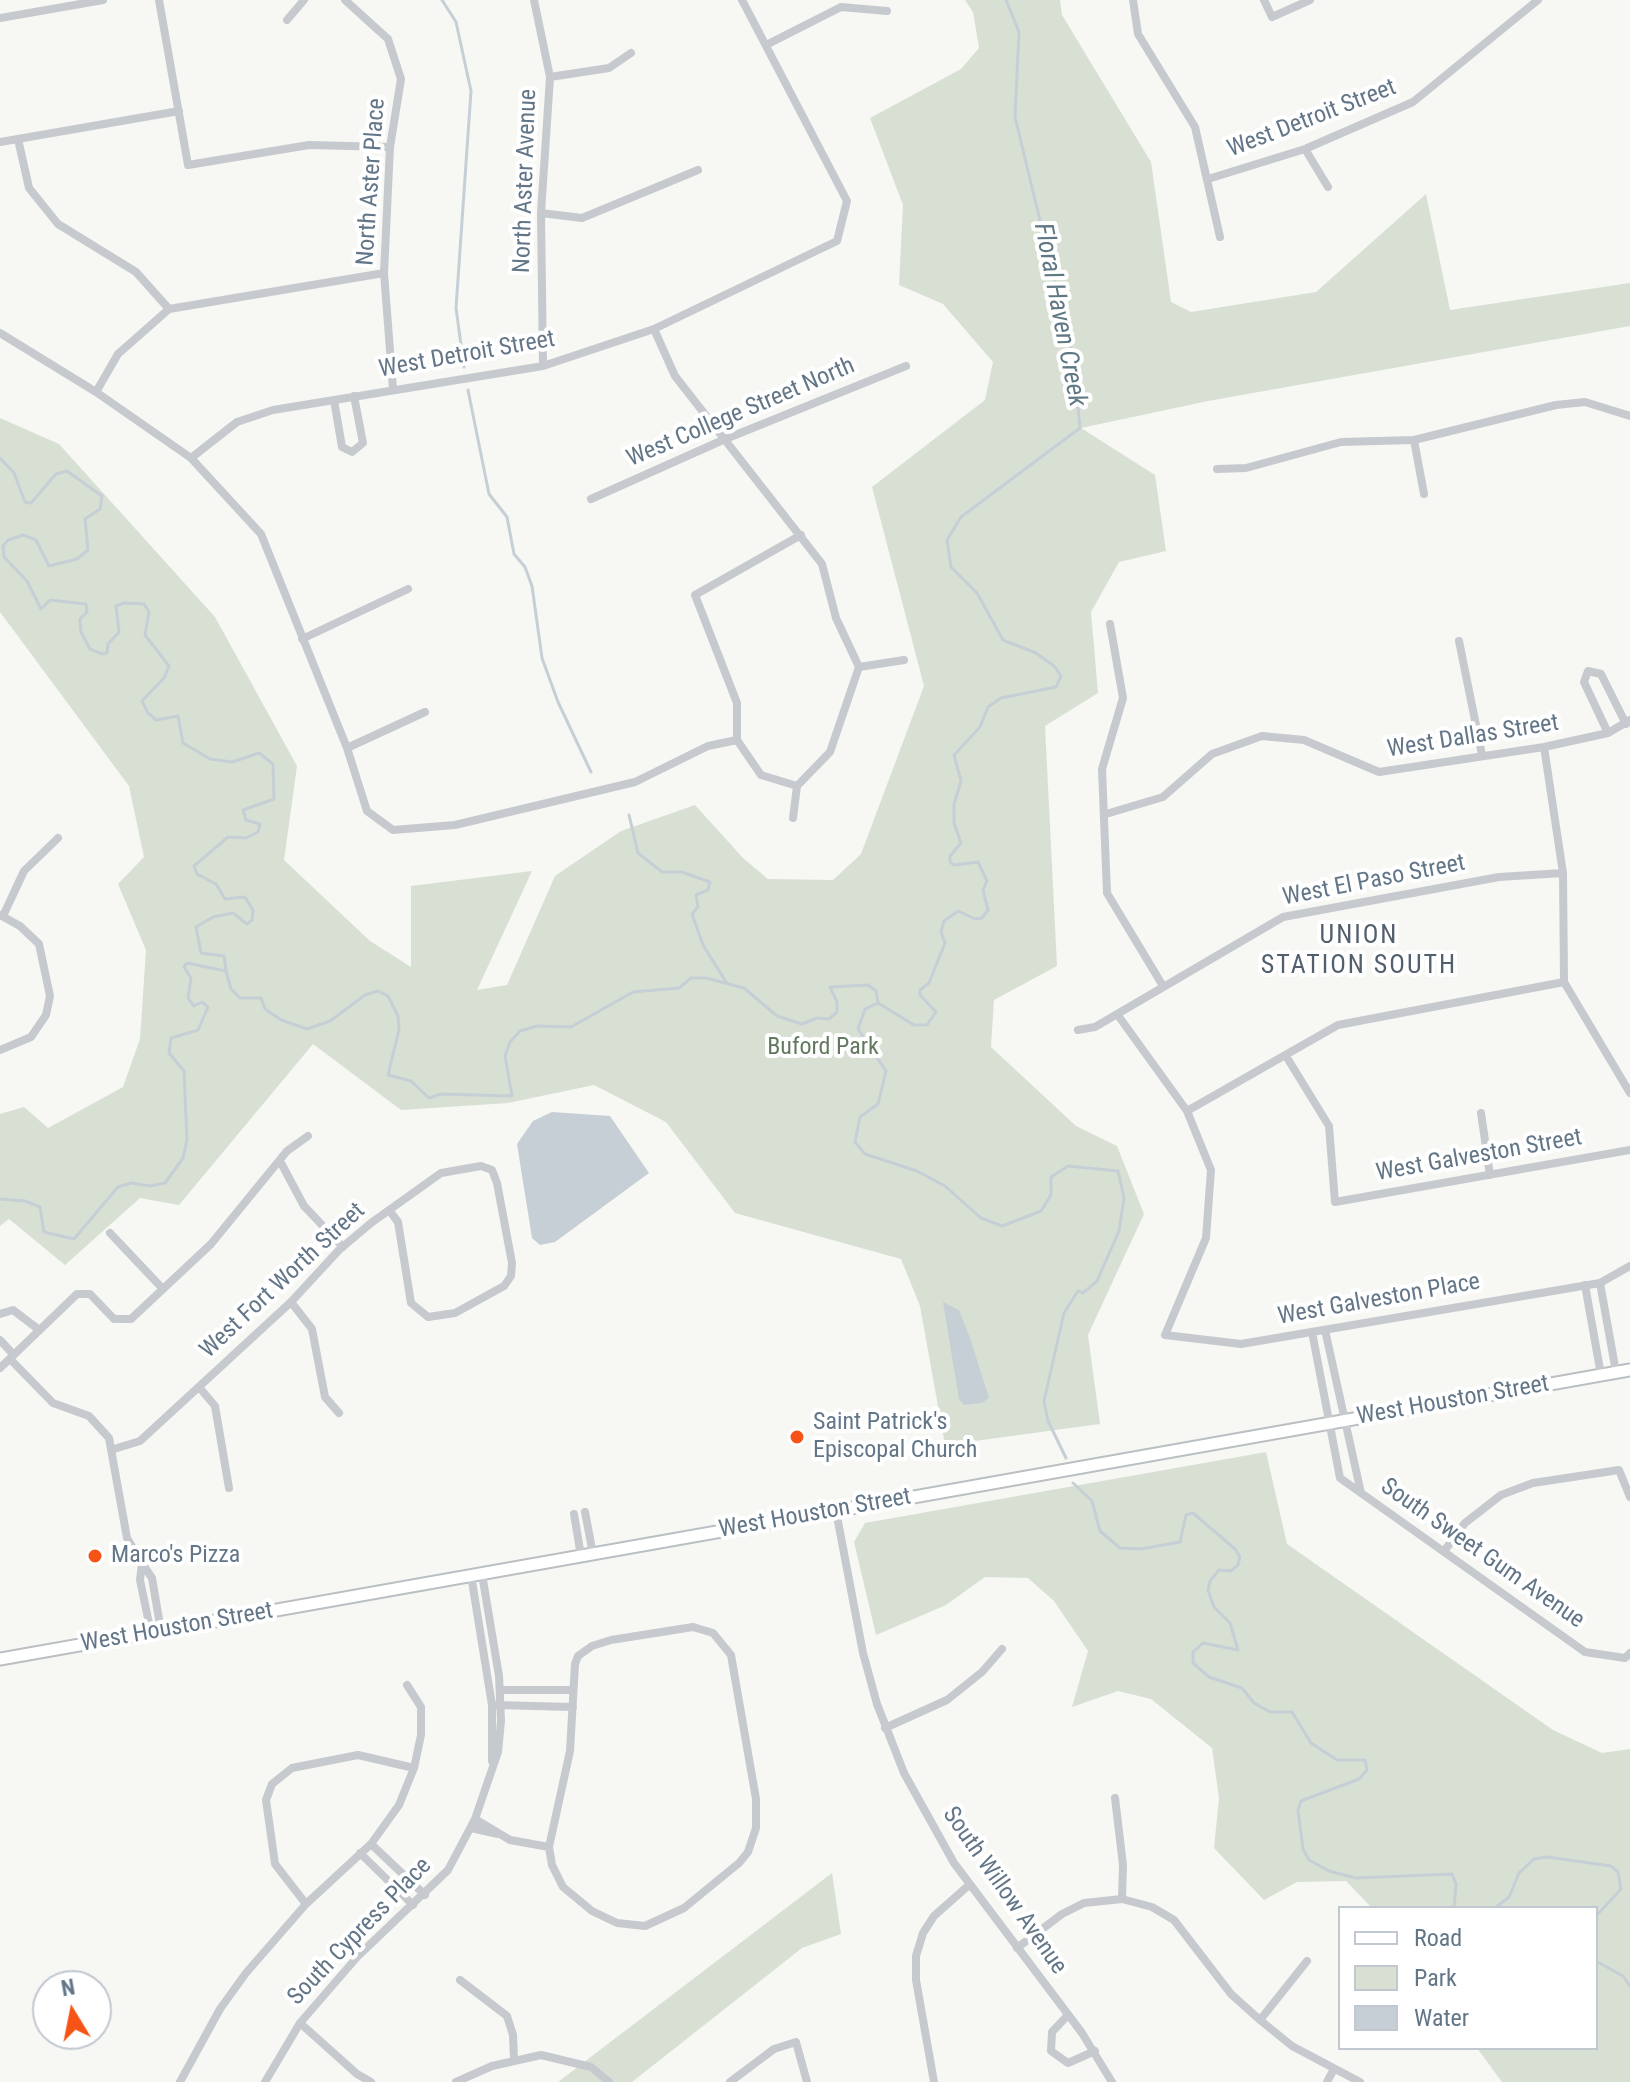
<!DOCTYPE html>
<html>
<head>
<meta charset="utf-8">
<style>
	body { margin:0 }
	#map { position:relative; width:1630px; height:2082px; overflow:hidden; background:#f7f7f4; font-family:"Roboto Condensed",sans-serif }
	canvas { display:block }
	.legend { position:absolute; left:1338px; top:1906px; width:260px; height:144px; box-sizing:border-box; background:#fff; border:2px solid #c1c8cf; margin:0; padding:10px 14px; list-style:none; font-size:24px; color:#637688 }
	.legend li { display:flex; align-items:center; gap:16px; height:40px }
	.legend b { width:40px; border:2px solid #c1c8cf }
	.north { position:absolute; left:32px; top:1970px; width:80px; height:80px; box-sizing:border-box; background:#fff; border:2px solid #c1c8cf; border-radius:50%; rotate:350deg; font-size:22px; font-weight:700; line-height:32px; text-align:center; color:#637688 }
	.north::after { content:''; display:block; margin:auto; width:28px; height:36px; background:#f55416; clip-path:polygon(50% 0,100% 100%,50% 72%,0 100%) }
</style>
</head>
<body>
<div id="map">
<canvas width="1630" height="2082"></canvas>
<ul class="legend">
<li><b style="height:10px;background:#fff"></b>Road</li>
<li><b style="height:22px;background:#d8e0d4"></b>Park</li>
<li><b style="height:22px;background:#c6cfd5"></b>Water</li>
</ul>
<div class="north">N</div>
</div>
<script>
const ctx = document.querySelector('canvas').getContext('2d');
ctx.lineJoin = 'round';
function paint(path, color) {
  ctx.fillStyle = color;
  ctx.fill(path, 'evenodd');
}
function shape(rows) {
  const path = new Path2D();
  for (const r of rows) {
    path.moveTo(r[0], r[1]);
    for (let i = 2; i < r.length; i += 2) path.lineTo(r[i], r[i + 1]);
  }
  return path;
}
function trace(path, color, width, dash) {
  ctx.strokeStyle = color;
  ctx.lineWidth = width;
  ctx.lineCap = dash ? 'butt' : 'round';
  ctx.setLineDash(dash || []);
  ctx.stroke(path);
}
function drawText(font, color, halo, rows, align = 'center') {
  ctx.font = font + ' "Roboto Condensed",sans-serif';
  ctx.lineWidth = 8;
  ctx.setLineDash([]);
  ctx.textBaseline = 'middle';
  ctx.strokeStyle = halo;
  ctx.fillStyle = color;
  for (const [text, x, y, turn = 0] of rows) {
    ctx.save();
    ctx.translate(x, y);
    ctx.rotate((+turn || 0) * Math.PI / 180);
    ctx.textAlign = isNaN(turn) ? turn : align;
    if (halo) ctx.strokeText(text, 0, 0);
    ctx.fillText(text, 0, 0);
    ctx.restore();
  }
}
const green = shape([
	[965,0,1060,0,1062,15,1151,162,1171,302,1191,312,1316,292,1426,194,1450,310,1630,283,1630,326,1208,401,1081,428,1155,475,1166,551,1119,562,1091,612,1098,693,1045,726,1057,966,994,1000,991,1047,1076,1126,1117,1146,1144,1214,1088,1335,1100,1424,945,1445,920,1306,901,1259,735,1213,666,1122,594,1085,508,1103,401,1110,313,1044,179,1205,140,1198,65,1265,9,1219,0,1226,0,1114,24,1107,48,1128,123,1087,140,1039,146,950,118,884,144,857,129,786,0,612,0,418,59,444,215,617,297,766,284,860,370,941,411,967,411,886,532,871,477,990,507,985,555,876,621,831,695,805,743,858,768,879,833,880,861,854,924,686,872,487,985,400,993,362,943,304,899,285,903,205,870,118,961,69,979,48,973,12],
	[1266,1452,1287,1544,1553,1730,1602,1753,1630,1749,1630,2082,1502,2082,1477,2048,1596,2048,1596,1908,1372,1908,1346,1881,1297,1882,1264,1900,1214,1848,1219,1798,1212,1748,1151,1699,1118,1691,1072,1707,1088,1651,1054,1601,1028,1578,985,1577,946,1605,876,1635,854,1542,865,1523],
	[832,1873,841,1934,802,1948,632,2082,558,2082]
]);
const water = shape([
	[552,1112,610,1116,649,1173,555,1242,540,1245,532,1238,517,1144,533,1121],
	[943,1302,959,1310,970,1338,989,1398,982,1403,964,1405,959,1399]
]);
const stream = shape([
	[442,0,456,22,471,91,456,308,464,367],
	[468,390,489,494,507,517,514,554,525,567,532,586,542,658,558,702,591,772],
	[0,458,14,473,25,502,31,503,56,474,67,471,102,496,100,509,85,519,88,550,77,559,49,566,36,540,23,535,8,540,3,546,4,557,27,581,41,609,50,600,86,604,87,612,80,619,81,632,90,649,102,654,107,653,108,644,119,632,116,606,124,603,144,604,149,612,145,635,169,666,164,678,142,701,148,713,156,720,178,716,183,743,210,759,232,762,259,753,273,764,274,799,243,810,246,820,260,824,258,832,246,838,228,837,194,866,197,874,216,884,225,899,245,897,253,910,252,920,247,924,233,913,213,917,196,927,201,953,224,956,226,970],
	[629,815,638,853,662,872,682,872,710,882,708,890,696,895,698,907,692,914,703,945,726,982],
	[878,1003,914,1025,927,1025,936,1012,920,995,920,990,929,983,945,943,941,932,944,921,958,911,975,919,982,918,988,910,983,890,987,881,978,862,954,865,950,862,950,856,961,843,954,823,954,804,961,781,954,755,980,727,988,707,1001,698,1056,687,1061,676,1054,666,1036,653,1003,640,977,593,951,567,947,540,961,517,1080,428,1073,357,1015,117,1019,32,1006,0],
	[0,1199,25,1201,40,1207,44,1232,74,1239,118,1187,131,1183,150,1186,165,1183,183,1158,187,1140,184,1071,169,1053,171,1038,198,1030,208,1007,202,1002,194,1006,188,998,191,978,184,967,187,963,226,971,231,989,240,998,261,998,265,1009,281,1020,307,1029,330,1021,365,995,378,991,388,996,398,1016,399,1030,388,1075,411,1081,429,1098,441,1094,512,1096,505,1056,510,1042,520,1031,537,1026,571,1027,633,992,679,988,691,978,706,978,744,988,777,1016,802,1024,817,1018,829,1019,837,1012,837,1002,830,987,868,985,876,991,878,1003,865,1009,858,1029,886,1071,878,1104,860,1117,855,1142,865,1154,917,1171,945,1186,981,1218,1002,1226,1041,1211,1051,1195,1051,1177,1068,1166,1118,1171,1124,1198,1119,1231,1097,1281,1083,1293,1078,1291,1064,1313,1044,1401,1048,1421,1066,1458],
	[1073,1483,1092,1501,1100,1531,1120,1548,1141,1549,1180,1542,1186,1515,1193,1513,1235,1549,1240,1557,1238,1565,1231,1571,1219,1570,1210,1581,1208,1590,1214,1607,1230,1623,1238,1650,1203,1643,1193,1652,1193,1663,1209,1677,1242,1688,1254,1703,1270,1712,1292,1712,1311,1743,1337,1760,1365,1760,1367,1770,1359,1779,1301,1801,1298,1810,1303,1849,1309,1860,1329,1871,1356,1878,1452,1874,1456,1884,1454,1908],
	[1495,1908,1509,1897,1519,1873,1534,1859,1547,1857,1611,1866,1618,1872,1621,1889,1596,1916],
	[1596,1961,1623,1976,1630,1986]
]);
const minor = shape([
	[159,0,188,165,309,145,390,147],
	[345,0,388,39,401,79,390,147,384,273,393,389],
	[534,0,550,77,541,213,543,366],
	[1133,0,1138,34,1195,127,1220,237],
	[1264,0,1272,17,1310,0],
	[0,18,103,0],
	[287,20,304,0],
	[768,44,841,7,887,11],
	[550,77,609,68,631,53],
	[18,139,29,188,58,224,136,272,169,309],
	[0,142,179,111],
	[1305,149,1328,187],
	[1208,179,1305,149,1413,102,1538,0],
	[541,213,582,218,698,170],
	[654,329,675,376,822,564,836,618,859,667,830,752,797,786,793,818],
	[0,333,96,392,191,458,261,534,347,748,367,811,393,830,455,825,635,782,708,746,737,740],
	[96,392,118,354,169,309,384,273],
	[334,400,342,447,352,452,363,443,354,396],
	[1414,440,1424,494],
	[191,458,237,422,273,410,543,366,654,329,837,241,847,201,742,0],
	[1217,469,1246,468,1341,442,1414,440,1556,405,1585,402,1630,416],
	[591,499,723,440,906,366],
	[1110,624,1123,698,1102,769,1107,893,1163,986],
	[302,639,408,589],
	[1459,641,1482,755],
	[859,667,904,660],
	[1608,733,1584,682,1588,671,1601,674,1626,724],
	[1544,747,1563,873,1564,982,1630,1093],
	[347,748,425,712],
	[797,786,761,775,737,740,737,703,695,595,801,535],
	[1106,814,1163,797,1212,754,1262,736,1304,740,1379,772,1544,747,1608,733,1630,720],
	[0,915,20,926,39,944,50,996,46,1015,31,1037,0,1050],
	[3,916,24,871,58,838],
	[1117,1014,1187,1111,1211,1170,1206,1238,1165,1335,1241,1344,1600,1283,1630,1266],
	[1078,1030,1095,1027,1283,917,1499,877,1563,873],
	[1286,1056,1329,1126,1335,1202,1630,1150],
	[1187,1111,1338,1025,1564,982],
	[1481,1113,1490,1175],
	[280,1161,304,1206,343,1247],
	[110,1233,162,1288],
	[1600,1283,1616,1372],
	[1585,1285,1601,1375],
	[291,1302,312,1329,325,1397,339,1413],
	[0,1314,13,1310,38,1329],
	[1325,1330,1361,1493],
	[1312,1332,1340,1478,1585,1652,1625,1658,1630,1653],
	[0,1340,13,1354],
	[10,1359,53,1403,89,1416,109,1438,127,1538,142,1563],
	[0,1368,77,1294,90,1294,114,1319,131,1319,211,1244,287,1151,308,1136],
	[199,1387,215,1406,229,1488],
	[114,1449,140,1441,291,1302,339,1250,371,1223,441,1173,481,1166,492,1170,497,1183,512,1263,511,1276,504,1286,455,1313,428,1317,411,1303,398,1222,389,1210],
	[836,1511,863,1653,877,1704,904,1773,954,1863,1082,2033,1112,2082],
	[585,1512,593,1554],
	[574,1514,581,1556],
	[1445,1550,1465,1523,1501,1495,1533,1483,1619,1470,1630,1497],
	[471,1575,492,1705,492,1761],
	[693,1627,713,1633,731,1655,756,1799,756,1828,748,1852,739,1863,684,1908,645,1926,617,1923,592,1911,563,1887,552,1865,549,1847,570,1751,575,1664,578,1656,592,1646,611,1640,693,1627],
	[151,1633,140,1580,142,1563,152,1578,161,1631],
	[500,1690,573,1690],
	[496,1705,573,1707],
	[885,1728,947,1700,982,1672,1002,1649],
	[1115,1798,1123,1865,1122,1899],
	[475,1819,510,1840,549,1847],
	[471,1828,498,1834],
	[371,1844,425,1895],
	[360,1853,413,1905],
	[306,1904,275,1864,266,1800,272,1784,292,1768,358,1755,414,1768],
	[1017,1948,1062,1914,1084,1903,1122,1899,1152,1907,1174,1920,1231,1994,1260,2020,1292,2046,1360,2082],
	[460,1980,507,2016,513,2035,514,2059],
	[1068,2015,1052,2032,1051,2051,1068,2063,1095,2051],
	[1260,2020,1307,1961],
	[300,2023,357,2074,371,2082],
	[180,2082,220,2009,246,1973,306,1904,371,1844,399,1805,414,1768,421,1735,421,1707,407,1685],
	[265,2082,300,2023,358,1956,448,1870,475,1819,498,1752,501,1721,499,1676,482,1574],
	[456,2082,492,2066,541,2055,591,2067,609,2082],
	[730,2082,774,2049,796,2042,807,2082],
	[934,2082,916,1980,916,1956,923,1933,934,1916,969,1885],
	[1327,2082,1334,2069]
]);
const secondary = shape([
	[0,1659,1630,1370]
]);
const markers = [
	[797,1437,8,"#f55416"],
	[95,1556,8,"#f55416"]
];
const streetNames = [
	["West Detroit Street",1312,119,-21],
	["North Aster Avenue",526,181,-88],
	["North Aster Place",372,182,-86],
	["West Detroit Street",467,355,-10],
	["West College Street North",741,413,-23],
	["West Dallas Street",1473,737,-9],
	["West El Paso Street",1374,881,-11],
	["West Galveston Street",1479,1156,-10],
	["West Fort Worth Street",283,1281,-43],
	["West Galveston Place",1379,1300,-10],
	["West Houston Street",1453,1401,-10],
	["West Houston Street",815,1514,-10],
	["South Sweet Gum Avenue",1482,1554,35],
	["West Houston Street",177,1628,-10],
	["South Willow Avenue",1004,1891,55],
	["South Cypress Place",360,1932,-46]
];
const parkNames = [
	["Buford Park",823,1048]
];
const poiNames = [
	["Saint Patrick's",813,1423],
	["Episcopal Church",813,1451],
	["Marco's Pizza",111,1556]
];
const waterNames = [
	["Floral Haven Creek",1059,315,79]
];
const neighbourhoodNames = [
	["UNION",1359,936],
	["STATION SOUTH",1359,966]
];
paint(green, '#d8e0d4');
paint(water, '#c6cfd5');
trace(stream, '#c6cfd5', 3);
trace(secondary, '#babfc4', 15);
trace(minor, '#c6cace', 8);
trace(secondary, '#fff', 11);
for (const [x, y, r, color] of markers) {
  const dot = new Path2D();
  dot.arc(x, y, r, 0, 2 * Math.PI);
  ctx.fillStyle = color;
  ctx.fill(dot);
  trace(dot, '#fff', 3);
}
drawText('24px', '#637688', '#fff', streetNames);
drawText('24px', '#63795f', '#fff', parkNames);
drawText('24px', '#637688', '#fff', poiNames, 'left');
drawText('italic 26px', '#5f7884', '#fff', waterNames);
ctx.letterSpacing = '2px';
drawText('26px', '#525f6c', '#fff', neighbourhoodNames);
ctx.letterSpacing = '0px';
</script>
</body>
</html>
